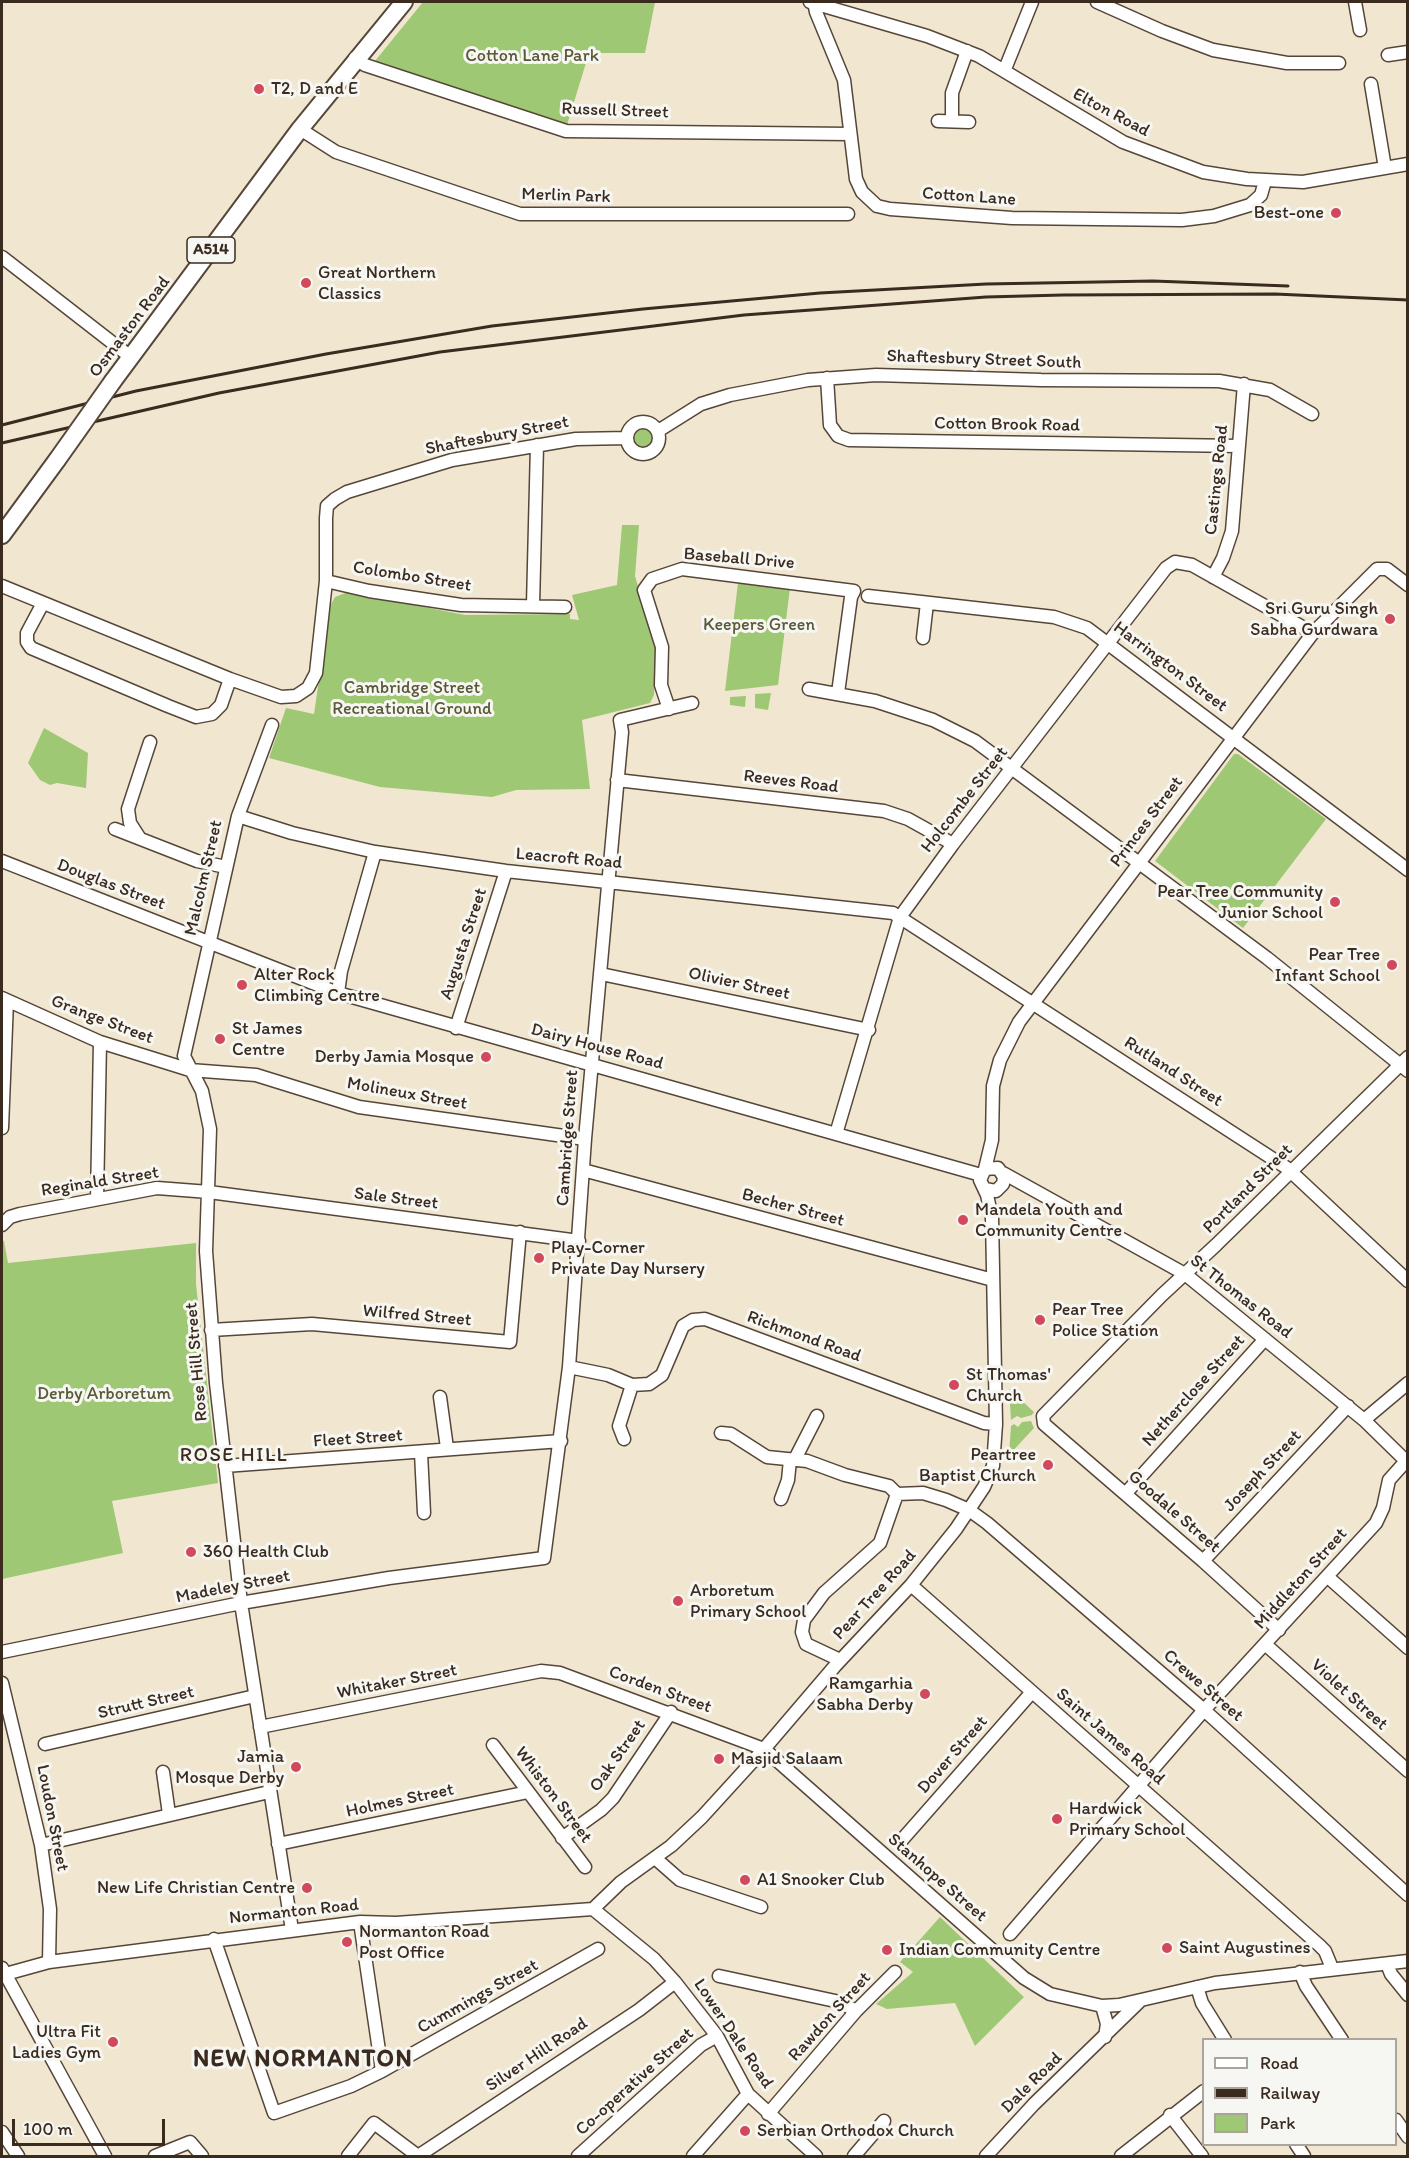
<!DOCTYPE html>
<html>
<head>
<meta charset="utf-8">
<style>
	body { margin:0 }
	#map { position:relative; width:1409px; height:2158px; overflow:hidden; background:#f1e7d1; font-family:Itim,sans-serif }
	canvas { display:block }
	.frame { position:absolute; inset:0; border:3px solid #3b2a1e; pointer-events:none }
	.legend { position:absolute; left:1202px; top:2038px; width:195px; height:108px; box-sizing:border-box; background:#f6f6f2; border:2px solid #aba49d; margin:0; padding:8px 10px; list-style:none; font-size:18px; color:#3b2a1e }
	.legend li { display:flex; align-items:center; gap:12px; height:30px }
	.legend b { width:30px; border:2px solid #aba49d }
	.scale { position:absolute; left:12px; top:2119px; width:153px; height:27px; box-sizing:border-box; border:3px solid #3b2a1e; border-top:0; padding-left:8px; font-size:18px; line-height:21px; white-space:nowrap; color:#3b2a1e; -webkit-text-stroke:4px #f6f6f2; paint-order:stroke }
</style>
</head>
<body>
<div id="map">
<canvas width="1409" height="2158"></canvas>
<div class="frame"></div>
<ul class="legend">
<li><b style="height:8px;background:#fff"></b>Road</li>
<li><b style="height:8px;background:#3b2a1e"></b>Railway</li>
<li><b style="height:16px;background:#9ec874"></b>Park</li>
</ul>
<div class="scale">100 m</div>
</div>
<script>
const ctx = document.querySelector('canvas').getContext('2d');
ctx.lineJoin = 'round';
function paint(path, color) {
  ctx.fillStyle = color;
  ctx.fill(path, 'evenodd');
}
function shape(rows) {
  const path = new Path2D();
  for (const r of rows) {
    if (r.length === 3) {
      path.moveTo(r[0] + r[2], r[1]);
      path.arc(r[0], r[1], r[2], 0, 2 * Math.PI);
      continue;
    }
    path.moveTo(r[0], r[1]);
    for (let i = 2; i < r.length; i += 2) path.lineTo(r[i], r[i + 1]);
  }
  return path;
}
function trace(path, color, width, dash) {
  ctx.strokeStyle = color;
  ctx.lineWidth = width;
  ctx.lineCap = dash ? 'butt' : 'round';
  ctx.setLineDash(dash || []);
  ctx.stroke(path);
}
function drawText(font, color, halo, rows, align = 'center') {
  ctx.font = font + ' Itim,sans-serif';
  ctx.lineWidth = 6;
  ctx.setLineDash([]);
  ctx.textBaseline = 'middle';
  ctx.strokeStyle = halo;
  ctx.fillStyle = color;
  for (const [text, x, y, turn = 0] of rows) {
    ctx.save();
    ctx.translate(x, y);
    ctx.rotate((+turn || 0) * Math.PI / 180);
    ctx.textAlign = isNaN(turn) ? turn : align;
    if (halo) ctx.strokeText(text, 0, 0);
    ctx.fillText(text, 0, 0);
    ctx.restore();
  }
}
const green = shape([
	[423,2,655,2,645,53,589,53,567,125,375,61],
	[643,438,11],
	[622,525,639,525,635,576,657,650,654,695,650,703,582,720,590,789,516,790,492,797,380,787,269,758,286,708,314,714,330,606,335,597,348,592,465,615,570,614,570,619,579,620,572,595,617,585],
	[738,583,790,588,778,685,725,691],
	[771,693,768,710,755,708,755,694],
	[746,696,745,707,730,705,730,697],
	[44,728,88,753,86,788,57,783,50,785,40,780,28,763],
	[1234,754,1238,754,1326,819,1243,928,1155,861],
	[2,1241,4,1241,8,1263,196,1243,196,1284,218,1483,112,1501,123,1553,2,1579],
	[1009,1389,1034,1412,1032,1415,1021,1418,1017,1416,1011,1420],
	[1031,1421,1034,1428,1009,1455,1011,1426,1014,1424,1018,1427,1022,1422],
	[940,1917,1024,1997,975,2046,955,2003,887,2009,876,2004,913,1972,900,1962]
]);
const minor = shape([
	[810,2,927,36,979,56,1123,142,1203,172,1247,179,1303,182,1408,164],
	[814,2,816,12,844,80,856,179,862,192,877,206,890,209,1012,218,1182,220,1214,216,1250,205,1261,195,1265,181],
	[1097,2,1162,31,1213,50,1287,63,1339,63],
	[1355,2,1360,30],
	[1388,55,1408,52],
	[355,58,365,65,566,131,850,134],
	[1005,69,1032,2],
	[1371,84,1385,168],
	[938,121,969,122],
	[952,121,952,93,967,51],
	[300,129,336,152,520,214,848,214],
	[2,257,132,358],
	[827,378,830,425,838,436,849,440,1238,446],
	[643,438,16],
	[658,431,701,404,730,395,808,380,876,375,1041,380,1219,381,1270,390,1312,414],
	[1213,577,1223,558,1232,531,1244,384],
	[326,581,369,591,461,605,565,607],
	[2,586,230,679,281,697,296,696,308,688,316,673,326,581,326,518,327,506,335,499,347,492,452,460,576,439,627,438],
	[868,596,1054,617,1087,628,1408,870],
	[43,603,27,633,27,642,31,648,168,706,196,717,212,714,221,705,230,679],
	[533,605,537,445],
	[923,638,927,603],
	[809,689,875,701,933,720,975,741,1267,958,1408,1071],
	[669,709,661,685,662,647,644,590,652,579,682,569,854,591,851,597,838,693],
	[272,725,238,816,184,1056,202,1091,210,1129,206,1251,216,1383,241,1603,292,1930],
	[617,780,884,811,908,819,953,844],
	[238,816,292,833,375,852,506,871,893,913,1287,1168,1408,1281],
	[115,829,197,861,226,867],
	[139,837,130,823,128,809,150,742],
	[2,861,338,993,981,1175],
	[601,974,869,1030],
	[338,993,341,971,375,852],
	[2,998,100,1042,190,1070,256,1075,359,1107,585,1139],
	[456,1028,506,871],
	[2,1128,7,1001],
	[836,1134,900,917,953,844,1166,568,1175,562,1192,565,1313,633],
	[985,1169,992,1140,993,1086,1000,1060,1019,1022,1313,633,1377,569,1387,569,1408,585],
	[583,1170,993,1280],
	[1003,1173,1185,1274,1364,1420,1408,1463],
	[97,1199,100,1042],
	[2,1225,10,1217,20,1214,157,1188,209,1192,579,1241],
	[211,1330,312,1324,510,1342,520,1232],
	[569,1367,608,1375,632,1385,649,1384,662,1375,683,1326,693,1320,705,1319,984,1423,996,1424],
	[440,1397,447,1448],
	[1364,1420,1408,1383],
	[721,1433,731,1434,767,1457,807,1461,845,1475,889,1486,897,1494],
	[624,1439,619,1426,632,1385],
	[421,1453,424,1513],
	[795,1459,817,1416],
	[225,1466,561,1441],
	[1126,1493,1265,1339],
	[897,1494,923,1493,946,1500,969,1510,987,1523,1204,1710,1408,1895],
	[781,1499,788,1480,790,1460],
	[1203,1561,1348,1406],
	[1329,1578,1408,1648],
	[911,1585,1319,1945,1325,1951,1332,1968],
	[1279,1630,1203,1561,1044,1424,1043,1416,1162,1295,1216,1245,1408,1057],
	[1266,1645,1408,1771],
	[2,1652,241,1603,389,1578,544,1558,569,1367,585,1139,622,732,620,720,692,703],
	[840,1660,806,1644,802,1632,804,1620,824,1593,880,1543,897,1494],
	[2,1683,41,1845,50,1909,49,1962],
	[260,1727,541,1671,560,1673,764,1749,1024,1978,1050,1994,1102,2006,1119,2005,1215,1983,1408,1961],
	[45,1744,255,1696],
	[493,1745,585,1867],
	[163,1772,169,1814],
	[562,1838,601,1810,613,1798,671,1712],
	[901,1841,1032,1692],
	[278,1844,528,1792],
	[41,1845,269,1792],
	[655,1858,680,1880,761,1907],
	[593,1909,621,1882,671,1846,702,1817,764,1749,835,1666,911,1585,956,1529,984,1487,993,1466,996,1424,992,1218,987,1195,980,1180,985,1169,998,1168,1004,1177,1003,1184,996,1191,985,1189],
	[593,1909,654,1959,675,1982,717,2036,748,2094,816,2156],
	[360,1922,382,2071],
	[1010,1934,1204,1710,1376,1523,1383,1508,1389,1480,1406,1461],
	[214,1939,274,2113,351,2086,382,2071,598,1949],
	[1387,1964,1391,1974,1408,1995],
	[2,1968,105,2156],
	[1300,1972,1306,1986,1342,2040],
	[2,1975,49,1962,360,1922,396,1923,593,1909],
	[719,1976,840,2002,856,2011],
	[1197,1987,1202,2003,1225,2040],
	[1102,2006,1107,2024,1105,2037],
	[768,2114,856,2011,895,1972],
	[1170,2115,1202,2156],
	[1396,2120,1408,2137],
	[2,2132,18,2156],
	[1296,2144,1304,2156],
	[155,2156,190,2142,202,2156],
	[348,2156,374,2123,418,2156],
	[418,2156,639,2010,675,1982],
	[578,2156,701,2045,717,2036],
	[693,2156,748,2094],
	[854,2156,884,2121],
	[986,2156,1034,2104,1140,2001],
	[1121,2156,1204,2091]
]);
const major = shape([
	[113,381,300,129,404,2],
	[2,535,57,460]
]);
const rail = shape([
	[2,425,136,391,326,354,492,326,643,309,820,293,986,284,1153,281,1288,286],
	[2,443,219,393,440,352,744,315,986,297,1063,295,1275,294,1408,300]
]);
const majorBridge = shape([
	[57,460,113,381]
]);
const markers = [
	[259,89,6,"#d1495b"],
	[1336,213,6,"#d1495b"],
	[306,283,6,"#d1495b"],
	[1390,619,6,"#d1495b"],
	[1335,902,6,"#d1495b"],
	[1392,965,6,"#d1495b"],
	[242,985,6,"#d1495b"],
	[220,1039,6,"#d1495b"],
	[486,1057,6,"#d1495b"],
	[963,1220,6,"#d1495b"],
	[539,1258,6,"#d1495b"],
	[1040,1320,6,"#d1495b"],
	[954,1385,6,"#d1495b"],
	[1048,1465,6,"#d1495b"],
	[191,1552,6,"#d1495b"],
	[678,1601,6,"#d1495b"],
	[925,1694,6,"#d1495b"],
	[719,1759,6,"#d1495b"],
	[296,1767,6,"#d1495b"],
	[1057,1819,6,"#d1495b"],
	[745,1880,6,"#d1495b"],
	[307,1888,6,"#d1495b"],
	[347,1942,6,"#d1495b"],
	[1167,1948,6,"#d1495b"],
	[887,1950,6,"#d1495b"],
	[113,2042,6,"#d1495b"],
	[745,2131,6,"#d1495b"]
];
const shields = [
	[211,250,48]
];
const shieldNames = [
	["A514",211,250]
];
const parkNames = [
	["Cotton Lane Park",532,56],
	["Keepers Green",759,625],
	["Cambridge Street",412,688],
	["Recreational Ground",412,709],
	["Derby Arboretum",104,1394]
];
const poiNames = [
	["T2, D and E",271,89],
	["Best-one",1324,213,"right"],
	["Great Northern",318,273],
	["Classics",318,294],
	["Sri Guru Singh",1378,609,"right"],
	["Sabha Gurdwara",1378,630,"right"],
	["Pear Tree Community",1323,892,"right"],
	["Junior School",1323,913,"right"],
	["Pear Tree",1380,955,"right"],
	["Infant School",1380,976,"right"],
	["Alter Rock",254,975],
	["Climbing Centre",254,996],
	["St James",232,1029],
	["Centre",232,1050],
	["Derby Jamia Mosque",474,1057,"right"],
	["Mandela Youth and",975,1210],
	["Community Centre",975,1231],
	["Play-Corner",551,1248],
	["Private Day Nursery",551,1269],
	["Pear Tree",1052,1310],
	["Police Station",1052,1331],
	["St Thomas'",966,1375],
	["Church",966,1396],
	["Peartree",1036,1455,"right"],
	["Baptist Church",1036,1476,"right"],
	["360 Health Club",203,1552],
	["Arboretum",690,1591],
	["Primary School",690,1612],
	["Ramgarhia",913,1684,"right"],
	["Sabha Derby",913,1705,"right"],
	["Jamia",284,1757,"right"],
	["Mosque Derby",284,1778,"right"],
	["Masjid Salaam",731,1759],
	["Hardwick",1069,1809],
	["Primary School",1069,1830],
	["A1 Snooker Club",757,1880],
	["New Life Christian Centre",295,1888,"right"],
	["Normanton Road",359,1932],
	["Post Office",359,1953],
	["Saint Augustines",1179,1948],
	["Indian Community Centre",899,1950],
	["Ultra Fit",101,2032,"right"],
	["Ladies Gym",101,2053,"right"],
	["Serbian Orthodox Church",757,2131]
];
const streetNames = [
	["Russell Street",615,111,2],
	["Elton Road",1111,113,28],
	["Merlin Park",566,196,2],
	["Cotton Lane",969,197,4],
	["Osmaston Road",130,327,-53],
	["Shaftesbury Street South",984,360,2],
	["Cotton Brook Road",1007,425,1],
	["Shaftesbury Street",497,436,-11],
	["Castings Road",1217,480,-84],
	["Baseball Drive",739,559,5],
	["Colombo Street",412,577,9],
	["Harrington Street",1170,667,37],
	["Reeves Road",791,782,7],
	["Holcombe Street",965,800,-52],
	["Princes Street",1147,822,-53],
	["Leacroft Road",569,859,5],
	["Malcolm Street",204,878,-77],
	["Douglas Street",111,885,21],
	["Augusta Street",464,944,-72],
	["Olivier Street",739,984,12],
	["Grange Street",102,1020,21],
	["Dairy House Road",597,1047,15],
	["Rutland Street",1173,1072,33],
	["Molineux Street",407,1094,10],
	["Cambridge Street",568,1138,-86],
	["Reginald Street",100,1182,-9],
	["Portland Street",1248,1189,-45],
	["Sale Street",396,1199,7],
	["Becher Street",793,1208,15],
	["St Thomas Road",1241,1297,38],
	["Wilfred Street",417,1316,5],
	["Richmond Road",804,1337,20],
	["Rose Hill Street",197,1362,-95],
	["Netherclose Street",1194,1391,-48],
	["Fleet Street",358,1439,-4],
	["Joseph Street",1263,1471,-47],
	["Goodale Street",1174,1512,41],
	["Middleton Street",1301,1579,-48],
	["Madeley Street",233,1587,-11],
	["Pear Tree Road",875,1595,-48],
	["Whitaker Street",397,1682,-11],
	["Crewe Street",1203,1686,41],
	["Corden Street",660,1690,20],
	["Violet Street",1349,1695,42],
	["Strutt Street",146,1703,-13],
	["Saint James Road",1110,1737,41],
	["Dover Street",953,1755,-49],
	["Oak Street",618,1756,-55],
	["Whiston Street",553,1795,53],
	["Holmes Street",400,1801,-12],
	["Loudon Street",52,1818,79],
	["Stanhope Street",937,1878,41],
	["Normanton Road",294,1912,-6],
	["Cummings Street",478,1997,-29],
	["Rawdon Street",830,2017,-48],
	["Lower Dale Road",733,2034,56],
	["Silver Hill Road",537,2055,-34],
	["Co-operative Street",635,2082,-42],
	["Dale Road",1032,2083,-45]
];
const neighbourhoodNames = [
	["ROSE HILL",234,1456]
];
const districtNames = [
	["NEW NORMANTON",303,2060]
];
paint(green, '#9ec874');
trace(minor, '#564639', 15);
trace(major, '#564639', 20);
trace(minor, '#fff', 12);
trace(major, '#fff', 16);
trace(rail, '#3b2a1e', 3);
trace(majorBridge, '#564639', 20, []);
trace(majorBridge, '#fff', 16);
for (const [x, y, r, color] of markers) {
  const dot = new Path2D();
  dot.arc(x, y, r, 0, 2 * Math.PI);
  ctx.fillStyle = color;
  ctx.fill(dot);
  trace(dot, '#f6f6f2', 2);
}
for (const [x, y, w] of shields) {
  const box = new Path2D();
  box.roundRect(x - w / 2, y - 13, w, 26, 4.5);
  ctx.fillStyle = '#f6f6f2';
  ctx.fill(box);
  trace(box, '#3b2a1e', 1.5);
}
drawText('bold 16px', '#3b2a1e', null, shieldNames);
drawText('18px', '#595938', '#f6f6f2', parkNames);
drawText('18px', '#3b2a1e', '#f6f6f2', poiNames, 'left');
drawText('18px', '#3b2a1e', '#f6f6f2', streetNames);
ctx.letterSpacing = '1.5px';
drawText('20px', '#3b2a1e', '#f6f6f2', neighbourhoodNames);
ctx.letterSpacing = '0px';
ctx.letterSpacing = '1.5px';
drawText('bold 24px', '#3b2a1e', '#f6f6f2', districtNames);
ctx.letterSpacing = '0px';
</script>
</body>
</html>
